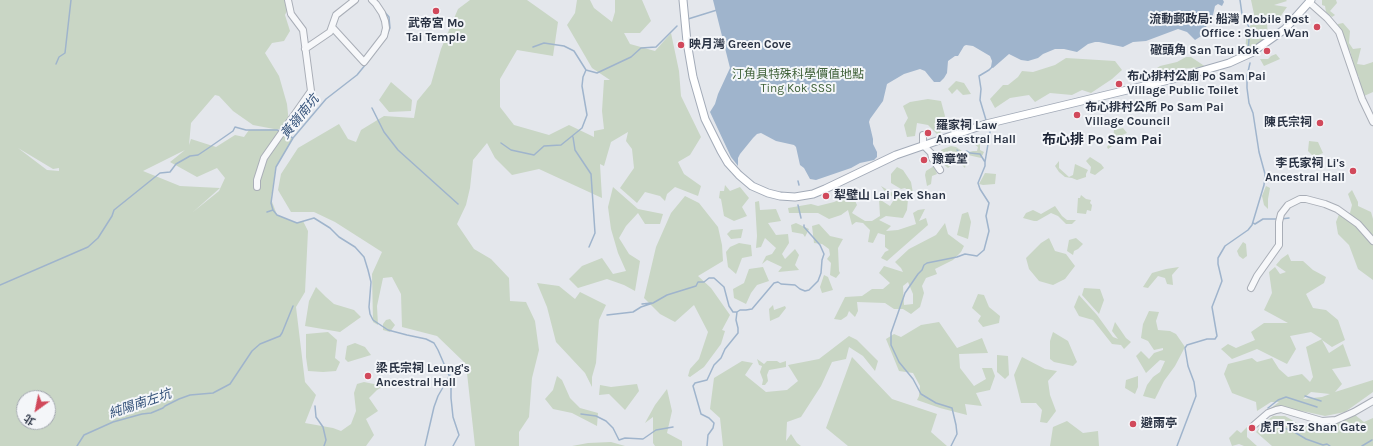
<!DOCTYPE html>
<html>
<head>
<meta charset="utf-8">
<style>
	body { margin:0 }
	#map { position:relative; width:1373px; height:446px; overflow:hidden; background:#e4e7ec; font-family:Karla,"Noto Sans TC",sans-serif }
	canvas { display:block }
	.north { position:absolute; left:16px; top:390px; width:40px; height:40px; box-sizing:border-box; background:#f4f6f9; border:1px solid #a4a8b1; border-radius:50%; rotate:213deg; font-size:11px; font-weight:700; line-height:16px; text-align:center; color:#2b3445 }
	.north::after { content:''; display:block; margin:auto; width:14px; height:18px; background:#d1495b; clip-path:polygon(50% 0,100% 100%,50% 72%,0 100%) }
</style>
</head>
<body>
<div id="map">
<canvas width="1373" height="446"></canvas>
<div class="north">北</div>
</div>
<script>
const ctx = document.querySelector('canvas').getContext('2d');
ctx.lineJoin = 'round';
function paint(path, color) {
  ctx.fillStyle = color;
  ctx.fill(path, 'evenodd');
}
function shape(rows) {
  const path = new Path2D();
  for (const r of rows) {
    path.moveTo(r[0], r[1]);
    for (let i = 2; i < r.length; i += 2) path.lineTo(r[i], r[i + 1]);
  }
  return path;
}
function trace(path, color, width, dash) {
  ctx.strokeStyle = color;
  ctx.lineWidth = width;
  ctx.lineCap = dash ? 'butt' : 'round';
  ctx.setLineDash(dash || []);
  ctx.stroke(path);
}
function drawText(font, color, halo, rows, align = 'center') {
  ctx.font = font + ' Karla,"Noto Sans TC",sans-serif';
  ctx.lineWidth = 4;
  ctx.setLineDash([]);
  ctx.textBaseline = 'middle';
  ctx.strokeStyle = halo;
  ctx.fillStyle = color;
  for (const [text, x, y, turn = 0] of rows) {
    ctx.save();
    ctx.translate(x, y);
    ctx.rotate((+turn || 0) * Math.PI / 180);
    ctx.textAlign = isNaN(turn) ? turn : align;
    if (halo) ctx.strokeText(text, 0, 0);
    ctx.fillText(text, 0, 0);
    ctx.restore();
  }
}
const green = shape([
	[0,0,289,0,289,7,285,15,290,31,284,41,272,43,265,53,279,76,287,104,289,124,277,130,293,138,276,167,271,199,277,215,297,223,303,221,308,231,305,292,296,307,305,382,316,395,305,423,333,428,341,431,351,424,356,411,354,393,357,384,364,382,384,386,377,390,369,398,378,411,366,419,374,435,366,446,0,446],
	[215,95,219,96,233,111,253,125,274,129,249,130,244,137,235,135,216,147,191,139,189,145,191,123],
	[18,148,53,169,59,168,59,171,47,170],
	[185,150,170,162,197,177,217,168,225,178,219,191,193,212,220,188,180,186,143,171],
	[24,398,48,398,48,422,24,422],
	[470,0,527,0,558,22,553,56,517,50,500,79,500,107,514,125,549,135,569,125,594,137,594,131,604,129,602,111,604,80,610,80,592,68,567,25,575,13,577,0,590,0,594,8,612,22,615,12,615,0,642,0,651,21,640,33,624,33,630,44,655,51,671,33,679,71,681,96,701,137,690,155,678,162,684,174,701,186,698,196,675,187,667,194,665,201,660,196,645,192,637,203,620,188,634,168,632,149,626,141,628,132,611,142,604,166,600,164,602,198,539,169,512,175,495,158,487,143,473,160,470,188,466,205,457,224,474,249,491,259,509,278,510,301,526,302,535,321,539,350,532,378,529,417,519,432,519,446,475,446,466,364,437,336,402,327,401,294,392,277,383,278,377,306,378,325,373,322,372,274,382,252,335,222,314,212,291,212,278,190,281,174,298,148,339,124,348,139,356,142,361,130,384,116,414,118,417,101,431,84,441,49,458,9],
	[1251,0,1286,0,1287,1,1274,5,1287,7,1278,20,1275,18,1267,22,1268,40,1245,53,1246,40,1254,14],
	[1322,0,1336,0,1337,3,1330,11,1335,15,1332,17,1326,12,1325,6,1322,5],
	[1343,23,1350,31,1349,43,1353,49,1361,48,1357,64,1364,65,1373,62,1373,92,1364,96,1357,79,1359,77,1353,67,1353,62,1350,51,1335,32,1338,24],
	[1276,54,1280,59,1264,66,1260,59,1268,59,1271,56],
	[1186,57,1191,57,1206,67,1178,69,1170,72,1159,74,1157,68,1160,66,1177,62],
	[1066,58,1115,61,1122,70,1112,79,1091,93,1082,90,1072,95,1050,93,1035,102,1029,95,1010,98,995,108,990,99,1003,85,1008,85,1018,77,1022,71,1033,72,1055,65],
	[956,81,964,83,971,94,963,95,957,89,952,94,948,89],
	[391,82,412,100,411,111,389,112,379,100],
	[928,99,941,101,945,116,941,132,938,135,928,125,917,123,915,136,907,137,904,125,908,118,903,106,910,102],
	[1123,128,1127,133,1120,136,1119,138,1121,140,1108,149,1107,147,1113,138,1114,130],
	[984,136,985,143,980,144,980,150,984,152,981,158,968,155,965,156,967,159,965,168,960,163,963,158,960,158,948,168,941,162,941,159,950,160,954,156,952,151,948,156,943,156,941,150,951,146,956,147,965,153,973,151,977,151,978,147,970,141],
	[1309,141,1318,142,1323,153,1314,157,1308,151],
	[1090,157,1101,164,1104,168,1095,175,1090,173,1091,167,1086,161],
	[1059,161,1059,168,1069,177,1073,175,1075,164,1088,170,1086,174,1086,177,1077,180,1072,178,1065,177,1059,172,1055,166],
	[934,166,937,174,932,176,931,184,927,186,925,175,926,171],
	[897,167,903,170,911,182,913,193,910,192,905,188,901,189,891,183,891,174],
	[985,173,996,174,995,184,983,185,979,184],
	[725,185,730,191,740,187,749,198,742,207,747,216,734,221,724,216,721,199,719,198,720,191,724,191],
	[881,186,896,195,908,199,907,210,903,218,886,216,879,220,891,226,886,231,898,230,916,224,913,213,918,210,925,209,919,221,926,218,928,225,887,261,881,258,885,252,889,250,885,247,885,235,878,233,873,243,868,242,870,230,863,223,856,222,852,225,848,210,841,215,829,219,818,213,789,213,788,208,811,204,818,206,834,202,852,194,857,205,852,213,865,221,872,221,880,216,879,199,890,206,895,198,886,193],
	[1266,186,1270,188,1268,199,1268,209,1264,205,1262,196],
	[613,187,638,209,663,214,660,224,645,224,638,213,626,226,619,238,629,254,640,261,635,291,624,285,607,279,578,288,569,279,582,266,602,258,613,274,626,271,618,253,611,229,608,207],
	[1352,190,1358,202,1358,206,1371,212,1373,219,1373,280,1358,269,1349,245,1338,234,1336,222,1340,212,1350,213,1352,205,1348,194],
	[1081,195,1086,199,1091,200,1090,203,1092,205,1091,211,1087,210,1086,214,1077,213,1078,198,1080,198],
	[685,196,699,203,718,227,722,245,723,261,698,276,711,288,730,315,722,330,725,331,721,344,704,367,690,377,688,376,690,369,699,359,708,332,694,305,675,322,660,314,644,298,656,247,671,213],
	[759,201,760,210,776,209,781,221,768,223,776,235,788,234,789,243,782,254,785,259,795,249,799,255,795,265,799,270,778,272,782,267,767,260,762,264,766,256,772,254,776,248,765,238,761,247,756,248,757,236,755,202],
	[1055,206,1062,216,1067,220,1076,220,1072,224,1066,224,1058,216,1051,213,1037,221,1034,221,1023,218,1026,213,1033,210,1041,214],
	[968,212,971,222,968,239,957,235,962,214],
	[796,223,809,229,805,237,803,234,792,232,791,225],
	[945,223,948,234,964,246,961,252,953,260,935,269,937,274,926,278,922,286,924,293,920,307,911,314,903,309,894,309,885,303,857,302,858,311,855,317,849,311,847,316,841,320,834,319,845,297,862,296,872,289,883,289,890,283,879,273,884,266,903,272,901,268,895,262,909,249,936,235],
	[908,282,913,294,913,304,904,305,903,286],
	[819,224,830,236,843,239,838,248,839,271,840,273,836,278,830,275,831,263,827,259,830,255,829,249,822,244,814,243,812,226],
	[743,229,741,238,731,239,727,234,731,230],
	[1049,238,1055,251,1066,254,1075,266,1065,279,1053,285,1039,281,1029,269,1026,258,1041,243],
	[1076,238,1083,244,1078,249,1074,251,1073,255,1067,251,1069,240],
	[1243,242,1246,244,1247,256,1243,259,1239,256,1237,251],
	[739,243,751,245,752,256,742,258,736,274,728,267,726,252,730,247],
	[1288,254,1291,261,1303,261,1313,270,1326,277,1324,283,1306,294,1313,308,1326,310,1338,320,1345,340,1332,347,1322,340,1329,353,1343,344,1351,366,1332,369,1342,384,1335,392,1373,380,1373,392,1345,412,1325,416,1307,412,1277,408,1263,414,1279,402,1271,402,1257,411,1256,402,1232,393,1224,374,1228,364,1252,358,1257,362,1272,358,1279,369,1288,377,1302,374,1310,382,1313,377,1306,347,1322,339,1311,332,1290,336,1296,349,1287,364,1257,349,1232,359,1221,349,1228,344,1236,348,1255,340,1251,332,1264,323,1288,323,1264,310,1272,293,1269,272,1275,267,1280,274,1286,272,1276,265,1281,259],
	[1311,392,1330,394,1322,397,1303,399],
	[763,267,769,281,757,285,751,293,746,304,734,298,733,289,744,283,749,269],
	[1179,267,1172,275,1173,285,1167,284,1165,278,1158,276,1148,288,1143,287,1152,273,1166,269],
	[824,275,828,277,833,290,822,293,820,287],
	[537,283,559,286,575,299,580,292,606,305,599,320,596,363,592,377,592,387,585,373,556,342,547,307],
	[316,287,326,297,334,304,354,310,361,317,340,332,305,326,309,301],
	[1084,288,1100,289,1104,300,1099,314,1082,295],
	[978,294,984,295,989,307,1000,316,999,323,983,327,978,321,981,316,972,308],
	[1079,295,1097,315,1113,337,1118,339,1112,331,1115,322,1126,338,1131,342,1124,349,1121,345,1112,344,1093,320,1079,316,1074,307],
	[773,305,774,310,785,306,786,308,779,317,770,321,769,309],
	[1149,311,1159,312,1156,321,1158,330,1170,331,1176,334,1185,347,1175,366,1164,381,1155,399,1143,396,1147,385,1153,377,1160,372,1165,361,1160,360,1146,373,1136,356,1141,351,1149,359,1154,353,1163,350,1163,348,1154,350,1148,341,1141,338,1143,324],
	[390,319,395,325,390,332,383,330,383,324,386,320],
	[939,322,957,348,982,338,988,353,959,354,960,368,974,386,986,379,982,368,992,368,995,376,990,390,976,393,982,406,965,404,967,415,940,408,917,400,919,396,920,386,913,373,899,371,886,339,894,334,901,337,921,325],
	[328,332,337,340,335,358,340,362,336,371,323,372,308,371,306,357,306,334],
	[1053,332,1068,341,1077,362,1073,366,1054,362,1050,359,1050,341],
	[849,336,857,340,878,361,875,371,863,356,849,347,846,359,832,362,821,386,801,417,787,422,786,441,791,434,797,443,801,446,723,446,720,418,710,409,714,378,742,361,753,363,745,375,766,392,787,390,798,381,788,365,819,359],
	[355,343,365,347,371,355,348,362,345,359,347,346],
	[997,355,1008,356,1009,375,1005,379,997,372],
	[852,357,892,399,937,414,931,432,947,446,848,446,826,428],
	[1022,357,1045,369,1057,371,1048,381,1050,395,1056,411,1047,423,1040,422,1042,410,1036,403,1021,403,1014,375],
	[757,359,764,364,767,361,777,361,780,363,786,361,786,367,769,370,767,375,768,381,765,385,762,385,763,380,760,372,762,366,759,365],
	[557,376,562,380,570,398,580,408,598,413,597,426,572,413,553,409,545,399,553,390],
	[1138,376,1138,387,1135,394,1125,388,1126,380],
	[637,384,639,391,625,410,609,394,599,395,600,385,611,387],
	[667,389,672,411,667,433,682,441,682,446,655,446,653,443,653,417,645,423,655,405],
	[1355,415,1364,422,1373,418,1373,446,1272,446,1256,432,1264,423,1273,416,1285,416,1302,426,1321,426],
	[1067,421,1083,433,1098,431,1099,446,1050,446,1053,427],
	[1247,427,1247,437,1257,446,1244,446,1239,444,1232,446,1229,438,1237,430,1241,433],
	[611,442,625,446,572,446,588,443]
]);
const water = shape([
	[713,0,1223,0,1224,2,1222,6,1218,4,1215,6,1213,15,1208,22,1203,35,1195,40,1187,32,1178,29,1146,41,1133,42,1123,47,1099,42,1095,42,1088,44,1077,52,1064,49,1055,49,1043,54,1038,58,1028,61,1021,60,1009,54,993,68,991,67,992,61,990,56,973,46,966,45,964,46,958,56,955,56,948,61,947,73,944,78,940,82,934,82,929,76,925,71,920,69,904,74,887,84,883,101,870,119,869,122,873,139,873,144,877,152,877,157,874,160,860,163,851,168,816,180,810,179,804,168,800,165,796,147,794,145,776,141,761,133,757,134,753,138,740,154,738,158,738,166,731,157,710,112,715,104,718,94,730,68]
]);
const stream = shape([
	[1240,0,1242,14,1250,29,1248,50],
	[383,10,389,17,390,28,386,37],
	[688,19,717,10],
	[533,47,544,43,564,46,574,51,586,70],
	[56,64,59,57,65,53,71,0],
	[366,64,357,75,326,99,293,138,276,167,271,203,273,210,277,215,297,223,314,218,330,228,339,237,355,247,364,257,368,270,371,282,369,307,370,314,373,320,388,330,407,335,426,339,434,343,438,350,451,380,451,398,453,417,459,435,453,446],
	[372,108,384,132,398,150,458,204],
	[986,120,980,100,981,89,979,76,989,70,992,67],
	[283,133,293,138],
	[573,137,575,150,591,174,595,233,589,247],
	[501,143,511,150,534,155,544,146,561,145,582,128,587,115,582,86,583,77,586,70,597,73,631,57,641,48,656,47,677,26],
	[985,162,990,132],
	[798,181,799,185],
	[798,205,801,218],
	[267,212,273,210],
	[1281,219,1289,218],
	[1253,223,1255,224,1263,219,1277,219],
	[0,285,88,247,98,238,112,216,114,210,160,173,170,172,176,164,190,156,198,155,207,149,233,131,235,127,246,130,277,130,280,131],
	[642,304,651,303],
	[607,315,633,312,641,307,653,303,667,295,696,286,698,282,704,282,709,278,714,278,724,287,729,306,733,312,737,312,740,310,746,310,752,309,774,283,778,282,781,284,795,285,800,289,805,291,809,290,818,281,821,273,822,260,824,254,820,245,804,227,804,225],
	[1305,396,1321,401],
	[315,406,316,417,323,427,326,440,324,446],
	[1268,408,1278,400,1286,397,1317,407],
	[581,414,596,416,606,421,613,428,619,440,625,438,643,439,656,430,673,427],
	[1273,422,1283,428,1291,430,1306,439,1323,445,1327,444,1330,446],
	[77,446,84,435,113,422,142,414,151,413,163,408,165,406,179,399,190,395,213,393,230,384,252,351,260,344,280,336,282,333,293,306],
	[425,446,434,407,438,396,450,375],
	[707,446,708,435,713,428,714,423,709,418,701,414,693,386,695,383,707,380,714,365,721,358,725,349,738,333,738,328,736,320,737,312],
	[951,446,957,434,956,425,952,408,936,403,921,394,913,379,899,362,891,345,891,333,905,293,918,274,922,270,924,265,927,263,957,257,965,254,977,256,984,250,989,231,986,216,989,203,980,189,978,183,985,166,985,162,980,154,970,153,967,151,961,154,957,150],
	[1177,446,1196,396,1194,382,1188,366,1185,348,1187,345,1207,339,1215,339,1217,336,1212,307,1222,281,1218,264,1218,258,1225,246,1248,230,1252,225,1264,185,1265,174,1259,152,1253,113,1249,103,1247,88,1247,76,1250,63],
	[1362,446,1372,440]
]);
const minor = shape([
	[1309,2,1327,18,1339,32,1362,99,1373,122],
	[332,27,364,62,384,36,386,28,385,21,382,13,376,4,372,0],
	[305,49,330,32,336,15,355,0],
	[923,135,923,145,931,153,932,158,940,170],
	[257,187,257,180,264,158,311,91,303,30,291,14,288,0],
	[1251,288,1257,276,1279,245,1279,222,1281,214,1288,205,1300,199,1306,199,1325,204,1337,209,1358,224,1373,241],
	[1253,426,1268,413,1276,410,1281,409,1322,421,1336,420,1354,412,1373,401]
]);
const major = shape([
	[683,0,687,42,693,77,705,119,721,151,728,163,739,175,752,186,768,193,780,196,795,197,813,194,825,189,896,155,986,124,1177,78,1229,63,1251,53,1285,29,1311,0]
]);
const markers = [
	[436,11,4,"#d1495b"],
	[1317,27,4,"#d1495b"],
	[681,45,4,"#d1495b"],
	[1267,51,4,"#d1495b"],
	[1119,84,4,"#d1495b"],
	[1077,115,4,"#d1495b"],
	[1320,123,4,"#d1495b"],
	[928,133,4,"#d1495b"],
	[924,160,4,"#d1495b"],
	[1353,171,4,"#d1495b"],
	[826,196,4,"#d1495b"],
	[368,376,4,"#d1495b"],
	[1133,424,4,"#d1495b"],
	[1252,428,4,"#d1495b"]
];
const poiNames = [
	["流動郵政局: 船灣 Mobile Post",1309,20,"right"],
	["Office : Shuen Wan",1309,34,"right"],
	["武帝宮 Mo",436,24,"center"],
	["Tai Temple",436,38,"center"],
	["映月灣 Green Cove",689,45],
	["䃟頭角 San Tau Kok",1259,51,"right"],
	["布心排村公廁 Po Sam Pai",1127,77],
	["Village Public Toilet",1127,91],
	["布心排村公所 Po Sam Pai",1085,108],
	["Village Council",1085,122],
	["陳氏宗祠",1312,123,"right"],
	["羅家祠 Law",936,126],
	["Ancestral Hall",936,140],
	["豫章堂",932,160],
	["李氏家祠 Li's",1345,164,"right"],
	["Ancestral Hall",1345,178,"right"],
	["犁壁山 Lai Pek Shan",834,196],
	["梁氏宗祠 Leung's",376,369],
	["Ancestral Hall",376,383],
	["避雨亭",1141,424],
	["虎門 Tsz Shan Gate",1260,428]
];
const parkNames = [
	["汀角具特殊科學價值地點",798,75],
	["Ting Kok SSSI",798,89]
];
const waterNames = [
	["黃嶺南坑",300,117,-51],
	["純陽南左坑",140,404,-19]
];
const quarterNames = [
	["布心排 Po Sam Pai",1102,140]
];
paint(green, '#c9d6c5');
paint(water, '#9fb4cc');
trace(stream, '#9fb4cc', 1.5);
trace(minor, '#a9aeb7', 8);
trace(major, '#a3abb8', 9);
trace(minor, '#f7f8fa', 6);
trace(major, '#fff', 7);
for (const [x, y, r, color] of markers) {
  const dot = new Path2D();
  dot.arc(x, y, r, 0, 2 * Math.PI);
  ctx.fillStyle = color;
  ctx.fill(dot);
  trace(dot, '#f4f6f9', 1.5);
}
drawText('bold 12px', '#2b3445', '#f4f6f9', poiNames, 'left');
drawText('12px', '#3f6138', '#f4f6f9', parkNames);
drawText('italic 13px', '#34527a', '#f4f6f9', waterNames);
drawText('bold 14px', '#1d2536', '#f4f6f9', quarterNames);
</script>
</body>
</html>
